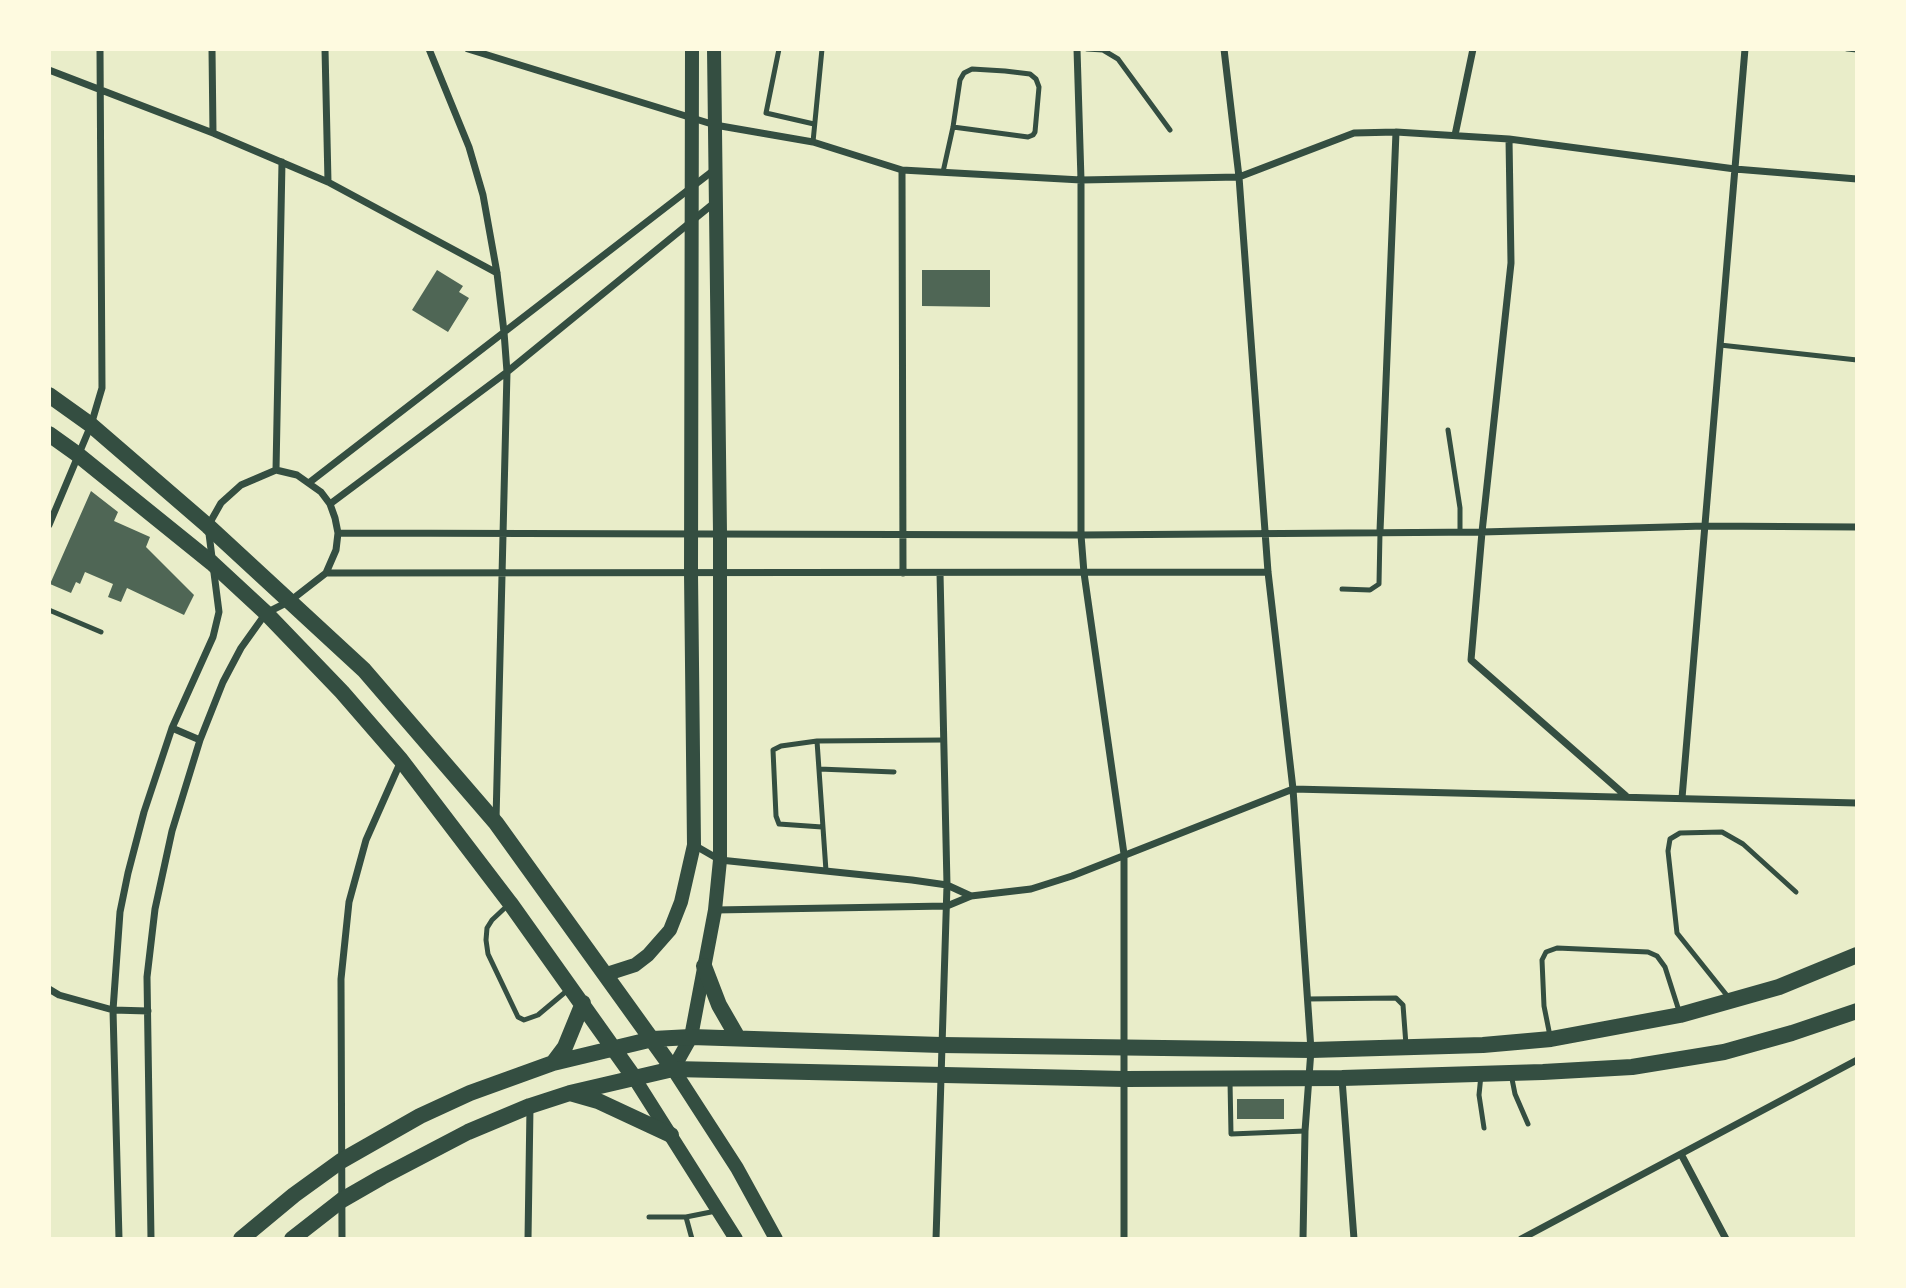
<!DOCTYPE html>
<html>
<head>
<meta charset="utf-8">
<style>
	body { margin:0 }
	#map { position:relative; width:1906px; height:1288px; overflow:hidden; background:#e9edc9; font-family:"Space Grotesk",sans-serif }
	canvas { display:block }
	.frame { position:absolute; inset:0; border:51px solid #fefae0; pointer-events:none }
</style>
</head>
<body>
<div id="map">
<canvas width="1906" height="1288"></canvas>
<div class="frame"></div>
</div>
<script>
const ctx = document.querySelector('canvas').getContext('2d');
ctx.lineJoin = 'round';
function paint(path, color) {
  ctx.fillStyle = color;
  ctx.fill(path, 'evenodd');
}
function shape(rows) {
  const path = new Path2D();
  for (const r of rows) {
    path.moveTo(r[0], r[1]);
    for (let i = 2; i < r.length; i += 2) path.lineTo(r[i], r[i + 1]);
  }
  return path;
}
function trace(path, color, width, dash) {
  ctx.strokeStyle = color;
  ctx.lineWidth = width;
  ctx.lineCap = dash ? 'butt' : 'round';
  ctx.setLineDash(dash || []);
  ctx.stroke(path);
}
const building = shape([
	[437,270,463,286,459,292,469,298,448,332,412,310],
	[922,270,990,270,990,307,922,306],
	[91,491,118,512,114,521,150,537,146,547,194,595,184,615,127,588,121,602,108,597,113,584,85,572,80,584,76,582,71,593,50,584],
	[1237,1099,1284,1099,1284,1119,1237,1119]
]);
const service = shape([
	[779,49,766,113,814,124],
	[1087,49,1103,50,1118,59,1170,130],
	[1847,49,1857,50],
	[813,142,822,49],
	[943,172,953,127,960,80,964,73,972,69,1005,71,1030,74,1036,79,1039,87,1035,132,1033,135,1028,137,953,127],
	[1720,345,1857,360],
	[1448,430,1460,508,1460,532],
	[1342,589,1370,590,1379,584,1380,532],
	[49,610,101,632],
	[817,741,826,871],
	[819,769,894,772],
	[822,827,779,824,776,816,773,750,781,746,817,741,944,740],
	[508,905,492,920,487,928,486,940,488,954,518,1017,524,1020,538,1015,569,989],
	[1729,998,1677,933,1668,851,1670,839,1680,833,1722,832,1743,844,1796,892],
	[1307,999,1396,998,1403,1005,1406,1045],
	[1550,1036,1544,1006,1542,960,1546,952,1557,948,1648,952,1657,956,1665,967,1680,1014],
	[1511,1074,1515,1094,1528,1124],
	[1481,1075,1479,1095,1484,1128],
	[1230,1081,1231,1134,1305,1131],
	[649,1217,686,1217],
	[692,1239,686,1217,716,1211]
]);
const minor = shape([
	[212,49,213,133],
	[325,49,328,182],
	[429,49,469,147,483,195,497,273,504,332,507,372,496,820],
	[468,49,715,125,813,142,902,170,1081,180,1239,177,1354,133,1396,132,1509,139,1735,169,1857,179],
	[1077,49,1081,180,1081,535,1084,573,1124,854,1124,1239],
	[1224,49,1239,177,1268,572,1293,789,1311,1050,1305,1131,1303,1239],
	[49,70,213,133,328,182,497,273],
	[1455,135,1473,49],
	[1509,139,1511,263,1482,532,1471,660,1626,796],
	[902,170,903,573],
	[276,470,282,162],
	[310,482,714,170],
	[330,504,507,372,714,203],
	[49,525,91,425,102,388,100,49],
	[1380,531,1396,132],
	[338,533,1081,535,1482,532,1705,526,1857,527],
	[326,573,1268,572],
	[172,728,200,740],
	[1682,798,1745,49],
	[694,845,720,860,912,880,947,885,971,896],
	[715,910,947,906,971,896,1031,889,1072,876,1293,789,1857,803],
	[49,989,59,995,113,1010,148,1011],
	[1342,1079,1354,1239],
	[1681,1154,1726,1239],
	[119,1239,113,1010,120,912,128,873,144,812,172,728,213,637,219,612,208,526,221,503,241,485,276,470,297,475,321,492,330,504,335,518,338,533,336,550,326,573,290,601,266,613,241,648,223,682,200,740,172,831,155,909,147,977,151,1239],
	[342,1239,341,979,349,902,366,840,401,761],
	[528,1239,530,1107],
	[936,1239,947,885,940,573],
	[1521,1239,1857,1060]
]);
const secondary = shape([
	[714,49,720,533,720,860,715,910,691,1037,673,1069,737,1168,776,1239],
	[607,974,635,965,648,955,670,930,681,902,694,845,691,573,692,49],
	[633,1076,736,1239]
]);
const primary = shape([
	[49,395,91,425,208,526,364,670,496,823,673,1069],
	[49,434,77,454,212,563,266,613,342,692,401,760,510,903,633,1076],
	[704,966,719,1005,738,1038],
	[553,1063,565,1047,583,1003],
	[570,1093,598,1101,671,1135],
	[241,1239,294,1195,341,1161,420,1116,470,1093,553,1063,653,1039,691,1037,941,1045,1311,1050,1483,1045,1551,1039,1680,1015,1779,987,1857,955],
	[292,1239,342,1200,382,1177,468,1132,530,1106,570,1093,673,1069,1125,1079,1342,1078,1543,1072,1632,1067,1724,1052,1792,1033,1857,1011]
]);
paint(building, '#4f6655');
trace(service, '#344e41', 5);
trace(minor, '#344e41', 7);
trace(secondary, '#344e41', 14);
trace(primary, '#344e41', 16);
</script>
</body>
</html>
